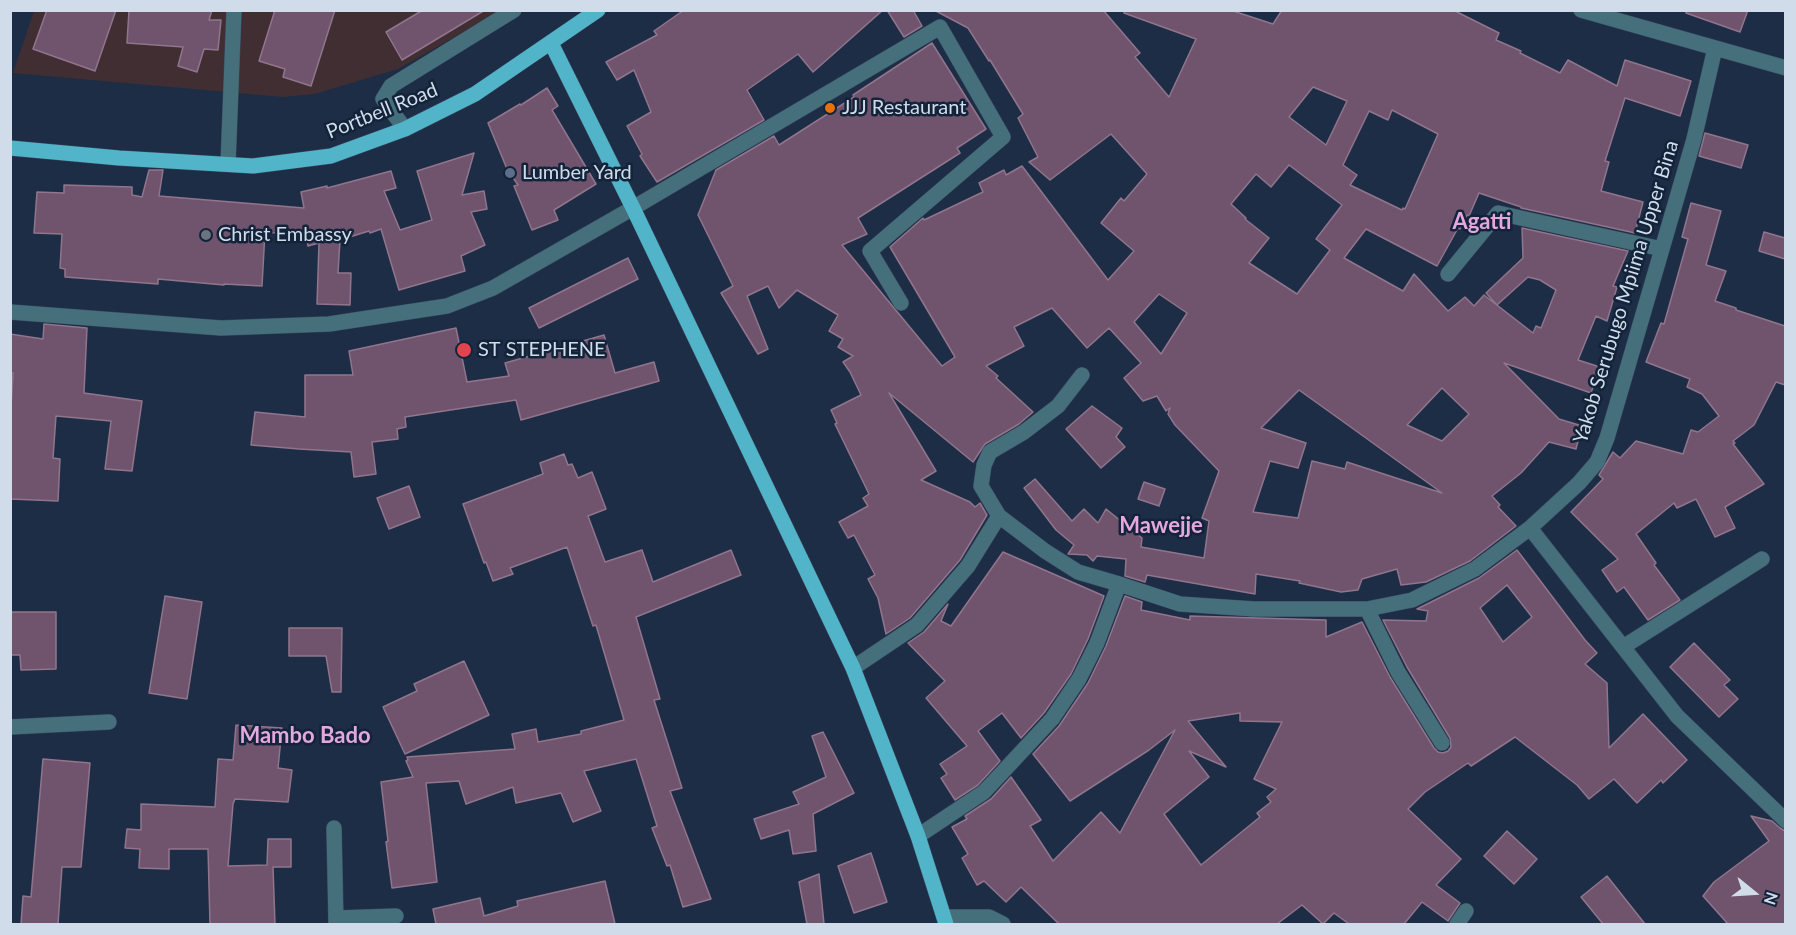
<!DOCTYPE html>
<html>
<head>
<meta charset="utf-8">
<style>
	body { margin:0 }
	#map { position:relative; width:1796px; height:935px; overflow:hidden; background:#1c2d45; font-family:Lato,sans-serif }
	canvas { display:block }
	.frame { position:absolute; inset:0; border:12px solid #d1dceb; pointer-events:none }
	.north { position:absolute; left:1724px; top:863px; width:60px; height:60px; -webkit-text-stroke:4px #12233a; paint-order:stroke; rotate:108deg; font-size:16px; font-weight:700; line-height:24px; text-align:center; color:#d1dceb }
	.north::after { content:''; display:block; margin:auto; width:21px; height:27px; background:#d1dceb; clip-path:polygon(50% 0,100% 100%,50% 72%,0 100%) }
</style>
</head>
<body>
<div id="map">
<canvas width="1796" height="935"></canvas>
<div class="frame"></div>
<div class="north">N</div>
</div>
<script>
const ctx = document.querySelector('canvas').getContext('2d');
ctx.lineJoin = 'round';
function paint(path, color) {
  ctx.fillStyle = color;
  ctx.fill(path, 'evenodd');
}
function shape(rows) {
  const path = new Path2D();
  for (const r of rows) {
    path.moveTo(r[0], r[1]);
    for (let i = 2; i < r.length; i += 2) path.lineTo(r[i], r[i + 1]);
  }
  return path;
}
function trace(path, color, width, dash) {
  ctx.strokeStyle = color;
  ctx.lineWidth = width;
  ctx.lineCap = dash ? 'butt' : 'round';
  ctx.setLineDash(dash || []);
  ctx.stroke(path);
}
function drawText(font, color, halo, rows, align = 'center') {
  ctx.font = font + ' Lato,sans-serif';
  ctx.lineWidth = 5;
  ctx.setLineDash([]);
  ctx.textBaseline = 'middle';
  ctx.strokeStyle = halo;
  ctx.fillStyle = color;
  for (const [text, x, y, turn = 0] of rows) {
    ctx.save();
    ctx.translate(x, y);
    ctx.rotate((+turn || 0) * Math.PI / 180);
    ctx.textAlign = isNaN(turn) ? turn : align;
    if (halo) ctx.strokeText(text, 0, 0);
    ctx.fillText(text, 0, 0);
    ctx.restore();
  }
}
const industrial = shape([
	[34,11,501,11,398,69,315,94,283,97,13,73]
]);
const building = shape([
	[47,10,116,10,95,71,33,49,47,10],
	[129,10,212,10,209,20,221,20,218,50,204,49,197,72,178,66,183,47,127,43,129,10],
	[275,10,335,10,311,86,283,77,285,69,259,61,275,10],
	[423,10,485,10,402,60,386,32,423,10],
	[684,10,883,10,813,72,798,54,747,90,764,120,657,182,640,156,642,154,627,126,651,112,634,70,617,80,606,62,657,35,654,31,684,10],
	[887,10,913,10,922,26,904,37,887,10],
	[934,10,1103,10,1140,53,1135,57,1169,97,1196,39,1124,13,1125,10,1230,10,1273,24,1282,10,1453,10,1499,33,1496,40,1521,51,1520,53,1560,73,1568,60,1617,86,1625,60,1691,81,1680,116,1625,98,1605,161,1609,162,1601,191,1643,202,1635,233,1521,208,1521,207,1479,193,1469,216,1467,215,1460,229,1458,228,1437,266,1366,229,1344,258,1403,291,1414,274,1448,311,1465,297,1474,306,1484,295,1533,333,1536,326,1541,328,1556,290,1540,280,1528,277,1497,305,1486,293,1523,258,1522,228,1628,251,1613,286,1617,287,1607,321,1596,316,1578,360,1600,367,1591,393,1504,363,1559,419,1582,426,1576,449,1549,442,1521,473,1492,496,1500,505,1498,507,1516,526,1470,561,1426,582,1401,585,1397,569,1362,579,1358,590,1341,592,1299,583,1300,581,1256,574,1255,594,1147,575,1145,582,1125,576,1126,559,1097,556,1093,561,1087,555,1068,554,1074,545,1056,530,1024,488,1035,479,1072,521,1084,509,1098,523,1106,509,1142,538,1141,547,1204,558,1209,521,1202,518,1219,471,1175,425,1168,414,1170,408,1166,411,1157,396,1143,401,1124,378,1141,363,1109,328,1087,348,1052,308,1014,327,1024,346,986,366,998,376,996,378,1033,412,1019,424,985,444,973,462,889,393,936,471,921,480,970,502,975,507,980,503,987,515,960,560,910,618,886,634,878,598,868,579,875,575,854,535,848,538,839,522,868,506,863,498,869,494,835,424,837,423,831,410,861,395,850,372,843,362,853,356,838,347,843,339,829,331,838,315,797,290,779,308,768,286,747,296,768,349,758,354,721,293,733,286,698,215,716,170,774,136,779,145,854,97,853,95,932,43,986,129,957,148,960,153,858,218,867,234,842,245,942,366,955,357,890,247,923,218,924,220,983,192,979,183,1004,170,1006,175,1022,166,1108,280,1134,251,1101,223,1121,198,1124,201,1147,174,1111,134,1050,180,1029,162,1038,157,1018,118,1023,114,990,60,989,61,968,28,934,10],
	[1313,87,1347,101,1326,145,1289,117,1313,87],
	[1392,110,1438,134,1405,209,1403,208,1402,210,1350,185,1357,175,1343,165,1369,111,1388,120,1392,110],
	[1289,165,1342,205,1316,239,1330,250,1297,294,1249,263,1269,238,1245,219,1246,218,1231,204,1256,174,1271,187,1289,165],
	[1159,294,1187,313,1161,354,1134,322,1159,294],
	[1442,388,1469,414,1442,441,1407,425,1442,388],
	[1299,390,1352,428,1442,493,1347,462,1345,469,1312,461,1298,518,1253,512,1270,461,1298,468,1306,443,1261,428,1299,390],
	[1686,10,1748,10,1740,32,1686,13,1686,10],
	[547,88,558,106,552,110,596,184,554,210,558,220,532,230,514,186,518,185,507,169,488,123,520,104,521,105,547,88],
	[1705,133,1748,145,1741,168,1699,156,1705,133],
	[474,153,462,195,484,191,487,209,471,212,485,245,461,256,465,271,399,290,381,229,370,233,369,231,340,240,338,273,351,273,350,305,317,304,319,243,308,246,306,236,265,232,262,286,224,284,224,285,158,279,158,284,65,277,65,269,60,268,62,234,34,233,37,192,64,193,64,185,132,187,132,195,142,197,149,170,163,170,159,196,304,208,301,192,327,186,327,188,391,171,396,188,384,191,400,230,432,220,417,171,474,153],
	[1691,203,1721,211,1706,265,1726,271,1715,301,1736,308,1736,310,1785,326,1785,385,1776,382,1754,425,1733,441,1735,443,1733,444,1764,484,1725,507,1735,528,1715,537,1696,499,1677,508,1674,503,1636,534,1656,563,1654,565,1680,600,1648,620,1624,587,1617,592,1602,570,1618,559,1571,512,1603,479,1599,475,1613,452,1620,458,1636,441,1683,454,1691,430,1698,432,1719,416,1702,394,1687,387,1690,379,1646,362,1661,323,1664,324,1688,239,1682,237,1691,203],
	[1764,232,1785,238,1785,259,1759,251,1764,232],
	[628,258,638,279,539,328,529,308,628,258],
	[44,324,87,328,84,393,142,401,132,471,105,469,111,421,56,416,53,458,60,459,58,501,10,499,10,424,13,373,10,373,10,334,43,339,44,324],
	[456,328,467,382,509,376,505,363,604,335,615,373,654,362,659,381,521,420,516,400,405,417,406,427,397,429,398,439,372,442,376,474,354,477,351,452,299,449,251,445,255,412,305,417,305,375,353,375,349,351,456,328],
	[1092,406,1122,428,1116,437,1125,447,1101,468,1066,429,1092,406],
	[564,454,568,465,572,464,578,478,592,472,606,509,588,516,605,562,642,550,653,582,731,550,741,575,636,617,660,699,654,700,682,788,670,791,711,899,683,907,670,865,667,866,652,828,657,826,636,759,584,771,601,811,573,822,561,793,516,803,513,787,466,804,459,781,426,783,437,882,392,888,386,842,388,841,381,782,413,777,406,761,408,760,407,757,515,749,512,734,536,729,538,742,581,734,581,731,624,720,596,625,593,626,567,547,510,568,513,574,493,581,486,562,484,563,463,504,543,474,540,463,564,454],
	[1144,482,1165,489,1159,506,1138,499,1144,482],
	[409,486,420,517,389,529,377,498,409,486],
	[1517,550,1585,640,1597,653,1585,664,1607,683,1609,748,1643,714,1687,760,1663,783,1661,780,1637,803,1614,779,1589,799,1577,785,1515,737,1471,766,1468,763,1425,792,1408,809,1461,859,1436,885,1460,903,1448,921,1422,902,1404,924,1349,924,1334,913,1323,924,1302,905,1277,924,1059,924,1021,887,1006,902,984,881,977,885,962,858,968,854,952,827,967,819,965,816,991,799,1011,777,1041,820,1030,826,1053,861,1101,812,1120,833,1175,730,1149,750,1070,801,1033,754,1059,726,1088,683,1106,646,1125,596,1142,602,1141,610,1190,620,1190,616,1326,620,1326,637,1362,622,1390,677,1434,748,1438,752,1443,753,1448,751,1451,747,1450,738,1407,667,1383,620,1426,621,1428,611,1417,609,1479,578,1517,550],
	[1507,585,1532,617,1503,642,1480,608,1507,585],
	[1240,713,1240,721,1282,722,1254,779,1276,789,1267,797,1271,802,1257,813,1260,817,1201,865,1164,814,1209,777,1189,751,1226,767,1188,721,1240,713],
	[1003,552,1104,596,1088,639,1071,674,1044,713,1021,738,1002,713,978,731,1000,761,978,785,955,800,941,778,947,774,940,764,967,746,926,698,945,681,908,643,924,632,948,604,941,621,951,626,1003,552],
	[165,596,202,602,187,699,149,693,165,596],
	[10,612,56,612,56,669,21,670,20,655,10,655,10,612],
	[289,628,342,628,341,692,332,692,326,656,289,656,289,628],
	[1694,643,1730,680,1724,685,1738,699,1719,717,1670,667,1694,643],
	[464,661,489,715,405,754,383,707,417,691,414,684,464,661],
	[236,725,282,728,278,768,292,770,288,802,235,799,233,804,228,866,267,865,268,839,291,839,291,867,273,867,275,924,210,924,208,849,169,849,169,869,139,868,140,849,125,848,127,829,141,830,141,804,215,807,218,759,233,760,236,725],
	[823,732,854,793,813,814,816,851,793,854,789,830,761,839,754,819,799,804,793,792,826,777,812,736,823,732],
	[43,759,90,763,81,867,62,867,58,924,21,924,23,896,31,897,43,759],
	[1751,816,1772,821,1780,828,1785,831,1785,924,1728,924,1703,896,1714,882,1769,841,1751,816],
	[1507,831,1537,859,1514,884,1484,856,1507,831],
	[871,853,887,902,854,913,838,866,871,853],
	[819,874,824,924,807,924,799,882,819,874],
	[1607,876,1645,924,1603,924,1581,897,1607,876],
	[605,881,615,924,436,924,433,909,480,898,484,916,518,906,517,901,605,881]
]);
const minor = shape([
	[1581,10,1786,68],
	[1715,48,1694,139,1607,438,1597,462,1579,483,1530,528,1677,716,1786,821],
	[405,129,383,99,391,86,514,10],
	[228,164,234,10],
	[1448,274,1498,213,1662,249],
	[10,312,221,328,329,324,447,306,493,288,633,208,940,27,1003,137,870,251,901,303],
	[999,516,981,486,984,465,990,452,1024,432,1058,406,1082,375],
	[1367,609,1398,672,1442,743],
	[1623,647,1762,559],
	[853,668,917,625,968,566,999,516,1045,551,1078,572,1119,584],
	[10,727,109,722],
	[334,828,336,924],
	[918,836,984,792,1052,719,1079,679,1097,643,1119,584,1180,604,1254,609,1367,609,1412,600,1475,569,1530,528],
	[944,917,989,917,1003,924],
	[336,918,396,916],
	[1457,924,1466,911]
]);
const major = shape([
	[551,43,633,208,853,668,918,836,946,924],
	[10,148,119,158,253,166,331,156,405,129,475,94,598,10]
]);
const markers = [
	[830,108,6,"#e8710a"],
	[510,173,6,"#5c6f8a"],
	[206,235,6,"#6b7280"],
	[464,350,8,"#e0444e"]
];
const poiNames = [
	["JJJ Restaurant",842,108],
	["Lumber Yard",522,173],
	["Christ Embassy",218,235],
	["ST STEPHENE",478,350]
];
const streetNames = [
	["Portbell Road",382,111,-22],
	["Yakob Serubugo Mpiima Upper Bina",1626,292,-73]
];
const quarterNames = [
	["Agatti",1482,222],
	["Mawejje",1161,526],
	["Mambo Bado",305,736]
];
paint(industrial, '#412e33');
paint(building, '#70546d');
trace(building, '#90758d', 1.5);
trace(minor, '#394960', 16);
trace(major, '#394960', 16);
trace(minor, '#45707b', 15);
trace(major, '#52b4c9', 15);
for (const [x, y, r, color] of markers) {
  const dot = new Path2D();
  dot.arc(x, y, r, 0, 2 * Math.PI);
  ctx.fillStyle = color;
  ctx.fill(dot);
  trace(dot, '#12233a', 2);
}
drawText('20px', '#d1dceb', '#12233a', poiNames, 'left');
drawText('20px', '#d1dceb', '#12233a', streetNames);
drawText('bold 22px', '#e4a8df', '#12233a', quarterNames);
</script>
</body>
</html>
